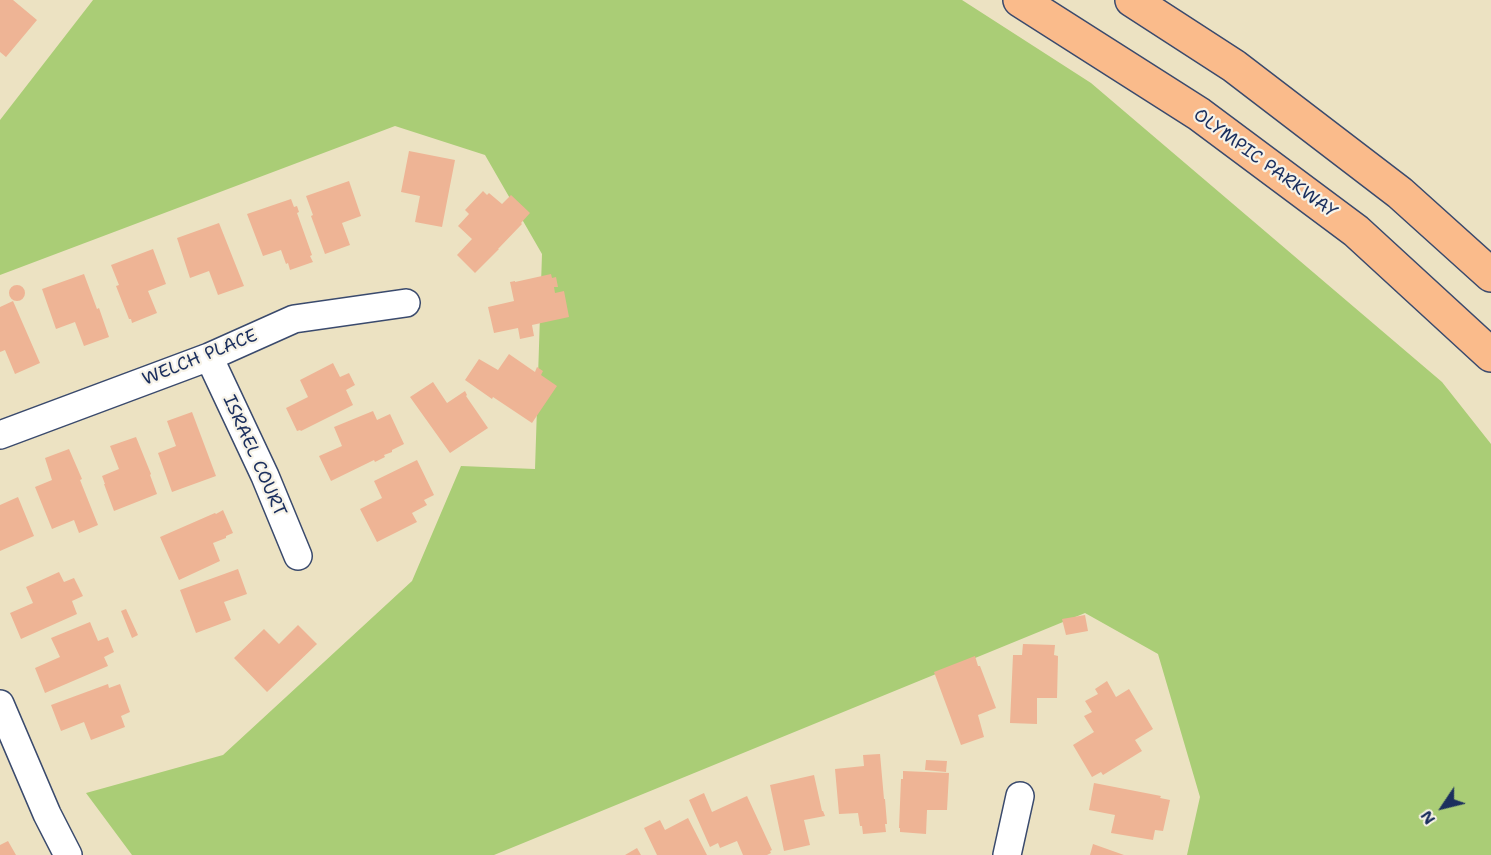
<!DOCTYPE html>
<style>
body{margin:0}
#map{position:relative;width:1491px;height:855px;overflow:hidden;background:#ece2c2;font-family:"Shantell Sans",sans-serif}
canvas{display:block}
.north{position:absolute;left:1413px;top:777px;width:60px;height:60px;-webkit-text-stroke:4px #f7f3e8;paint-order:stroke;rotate:235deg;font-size:16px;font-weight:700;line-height:24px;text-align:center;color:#1b2f5e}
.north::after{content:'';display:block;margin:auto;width:21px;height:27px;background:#1b2f5e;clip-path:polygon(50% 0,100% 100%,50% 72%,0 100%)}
</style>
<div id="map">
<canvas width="1491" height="855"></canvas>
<div class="north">N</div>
</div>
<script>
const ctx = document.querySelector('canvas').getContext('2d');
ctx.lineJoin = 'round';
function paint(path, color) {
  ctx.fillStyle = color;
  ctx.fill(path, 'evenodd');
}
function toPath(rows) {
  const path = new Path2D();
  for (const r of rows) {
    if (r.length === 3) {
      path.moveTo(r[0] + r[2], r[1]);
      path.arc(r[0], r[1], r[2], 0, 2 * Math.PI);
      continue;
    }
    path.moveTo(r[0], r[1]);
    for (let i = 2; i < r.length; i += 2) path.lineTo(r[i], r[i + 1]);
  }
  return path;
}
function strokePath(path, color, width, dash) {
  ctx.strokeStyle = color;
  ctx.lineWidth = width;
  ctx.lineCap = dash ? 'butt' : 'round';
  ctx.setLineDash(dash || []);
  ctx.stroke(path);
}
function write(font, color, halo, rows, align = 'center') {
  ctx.font = font + ' "Shantell Sans",sans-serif';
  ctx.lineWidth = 4.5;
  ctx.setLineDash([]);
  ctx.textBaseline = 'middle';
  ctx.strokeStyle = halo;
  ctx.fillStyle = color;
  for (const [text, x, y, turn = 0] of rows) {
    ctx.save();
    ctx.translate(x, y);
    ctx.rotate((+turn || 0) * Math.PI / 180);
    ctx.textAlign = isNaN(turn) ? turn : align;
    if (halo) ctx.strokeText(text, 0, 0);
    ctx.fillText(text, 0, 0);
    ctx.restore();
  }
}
const green = toPath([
 [93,0,962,0,1091,83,1442,382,1491,444,1491,855,1187,855,1200,797,1158,654,1085,613,494,855,132,855,86,793,223,755,412,581,461,466,535,469,542,254,485,155,395,126,0,275,0,120]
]);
const building = toPath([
 [0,0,13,0,37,20,6,57,0,52],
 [409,151,455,160,442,227,415,222,420,196,401,192],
 [349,181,361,216,342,223,350,245,325,254,311,216,313,215,306,196],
 [483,191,487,195,489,193,502,204,511,195,530,213,521,223,522,224,498,249,499,249,475,273,457,255,472,239,458,226,469,214,465,210],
 [291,199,294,207,297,206,299,212,297,213,312,255,310,256,313,262,290,270,288,263,286,264,281,250,263,256,247,214],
 [219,223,244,286,218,295,209,271,190,278,177,238],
 [153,249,166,284,148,291,157,313,132,323,131,319,129,319,116,286,119,285,111,265],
 [84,274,97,309,99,308,109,337,84,346,75,322,56,329,42,289],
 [551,274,552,278,556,277,558,287,554,287,555,293,564,291,569,317,532,325,534,336,520,339,518,328,494,333,488,307,514,301,510,282,515,281,515,282],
 [17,293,8],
 [13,301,40,363,15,374,5,350,0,352,0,307],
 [509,354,535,372,537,367,543,371,541,375,557,386,532,423,493,397,492,399,465,380,479,359,498,370],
 [333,363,340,377,349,373,355,385,346,390,353,405,301,431,300,430,297,431,286,408,308,397,300,380],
 [433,382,447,403,465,391,467,395,466,396,488,428,450,453,410,397],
 [373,411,377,420,390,414,404,444,392,450,392,452,384,455,385,457,375,462,374,460,331,481,319,456,342,446,334,427],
 [192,412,216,476,172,492,158,453,176,446,167,421],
 [136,437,151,474,150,475,157,494,114,511,104,484,105,484,102,476,119,469,110,446],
 [69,449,82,479,80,480,98,525,79,533,74,520,52,529,35,487,52,480,45,458],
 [417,460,434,495,424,500,427,505,412,513,417,522,377,542,360,509,382,498,374,481],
 [18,497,34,536,0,551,0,505],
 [223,510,233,533,226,536,226,538,213,543,220,561,179,580,160,537,215,513,216,514],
 [238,569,247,594,224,602,231,620,196,633,180,590],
 [59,572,64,582,74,578,83,596,72,601,77,614,21,639,10,613,33,603,26,587],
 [126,609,138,635,132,638,121,611],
 [1085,615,1088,631,1066,635,1062,619],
 [90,622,98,641,108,637,114,652,104,657,108,666,45,693,35,668,60,657,51,638],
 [298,625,317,644,267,692,234,658,264,629,279,644],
 [1023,644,1055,645,1054,655,1058,656,1057,698,1037,698,1037,724,1010,723,1013,655,1022,655],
 [975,656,978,666,980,666,996,708,978,715,984,737,961,745,934,672],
 [1107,681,1116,697,1129,689,1153,729,1135,740,1142,751,1103,775,1101,772,1092,777,1073,745,1094,732,1084,716,1092,712,1085,701,1098,694,1095,689],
 [108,684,109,688,120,684,130,712,121,716,125,727,91,740,84,722,61,731,51,705],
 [880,754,884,799,885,799,887,824,885,824,886,832,863,834,862,826,860,826,858,813,839,814,835,769,864,766,863,755],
 [926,760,947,761,946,772,925,770],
 [903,771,949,773,947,810,927,810,926,834,900,832,900,828,899,828,901,779,903,779],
 [814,775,822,811,823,811,825,816,804,820,810,845,784,851,770,785],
 [1094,783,1161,796,1160,798,1170,800,1163,831,1155,830,1153,840,1111,833,1115,815,1089,810],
 [704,793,712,812,747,796,772,850,770,851,771,853,767,855,743,855,737,841,720,848,718,843,710,847,689,800],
 [688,818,707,855,657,855,644,828,660,820,665,830],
 [8,841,16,855,0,855,0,845],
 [1093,844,1124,855,1090,855],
 [637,848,641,855,625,855]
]);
const minor = toPath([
 [209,357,265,476,298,556],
 [0,435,209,357,294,319,406,303],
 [0,704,47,814,68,855],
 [1007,855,1020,796]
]);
const major = toPath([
 [1020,0,1199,114,1356,231,1491,355],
 [1132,0,1234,66,1400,193,1491,275]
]);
const streetNames = [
 ["OLYMPIC PARKWAY",1265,164,36],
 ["WELCH PLACE",200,358,-22],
 ["ISRAEL COURT",254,456,66]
];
paint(green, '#aacd76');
paint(building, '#eeb495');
strokePath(minor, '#3a4a6d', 30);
strokePath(major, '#3a4a6d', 36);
strokePath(minor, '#fff', 27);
strokePath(major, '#fabb8b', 33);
write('18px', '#1b2f5e', '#f7f3e8', streetNames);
</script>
